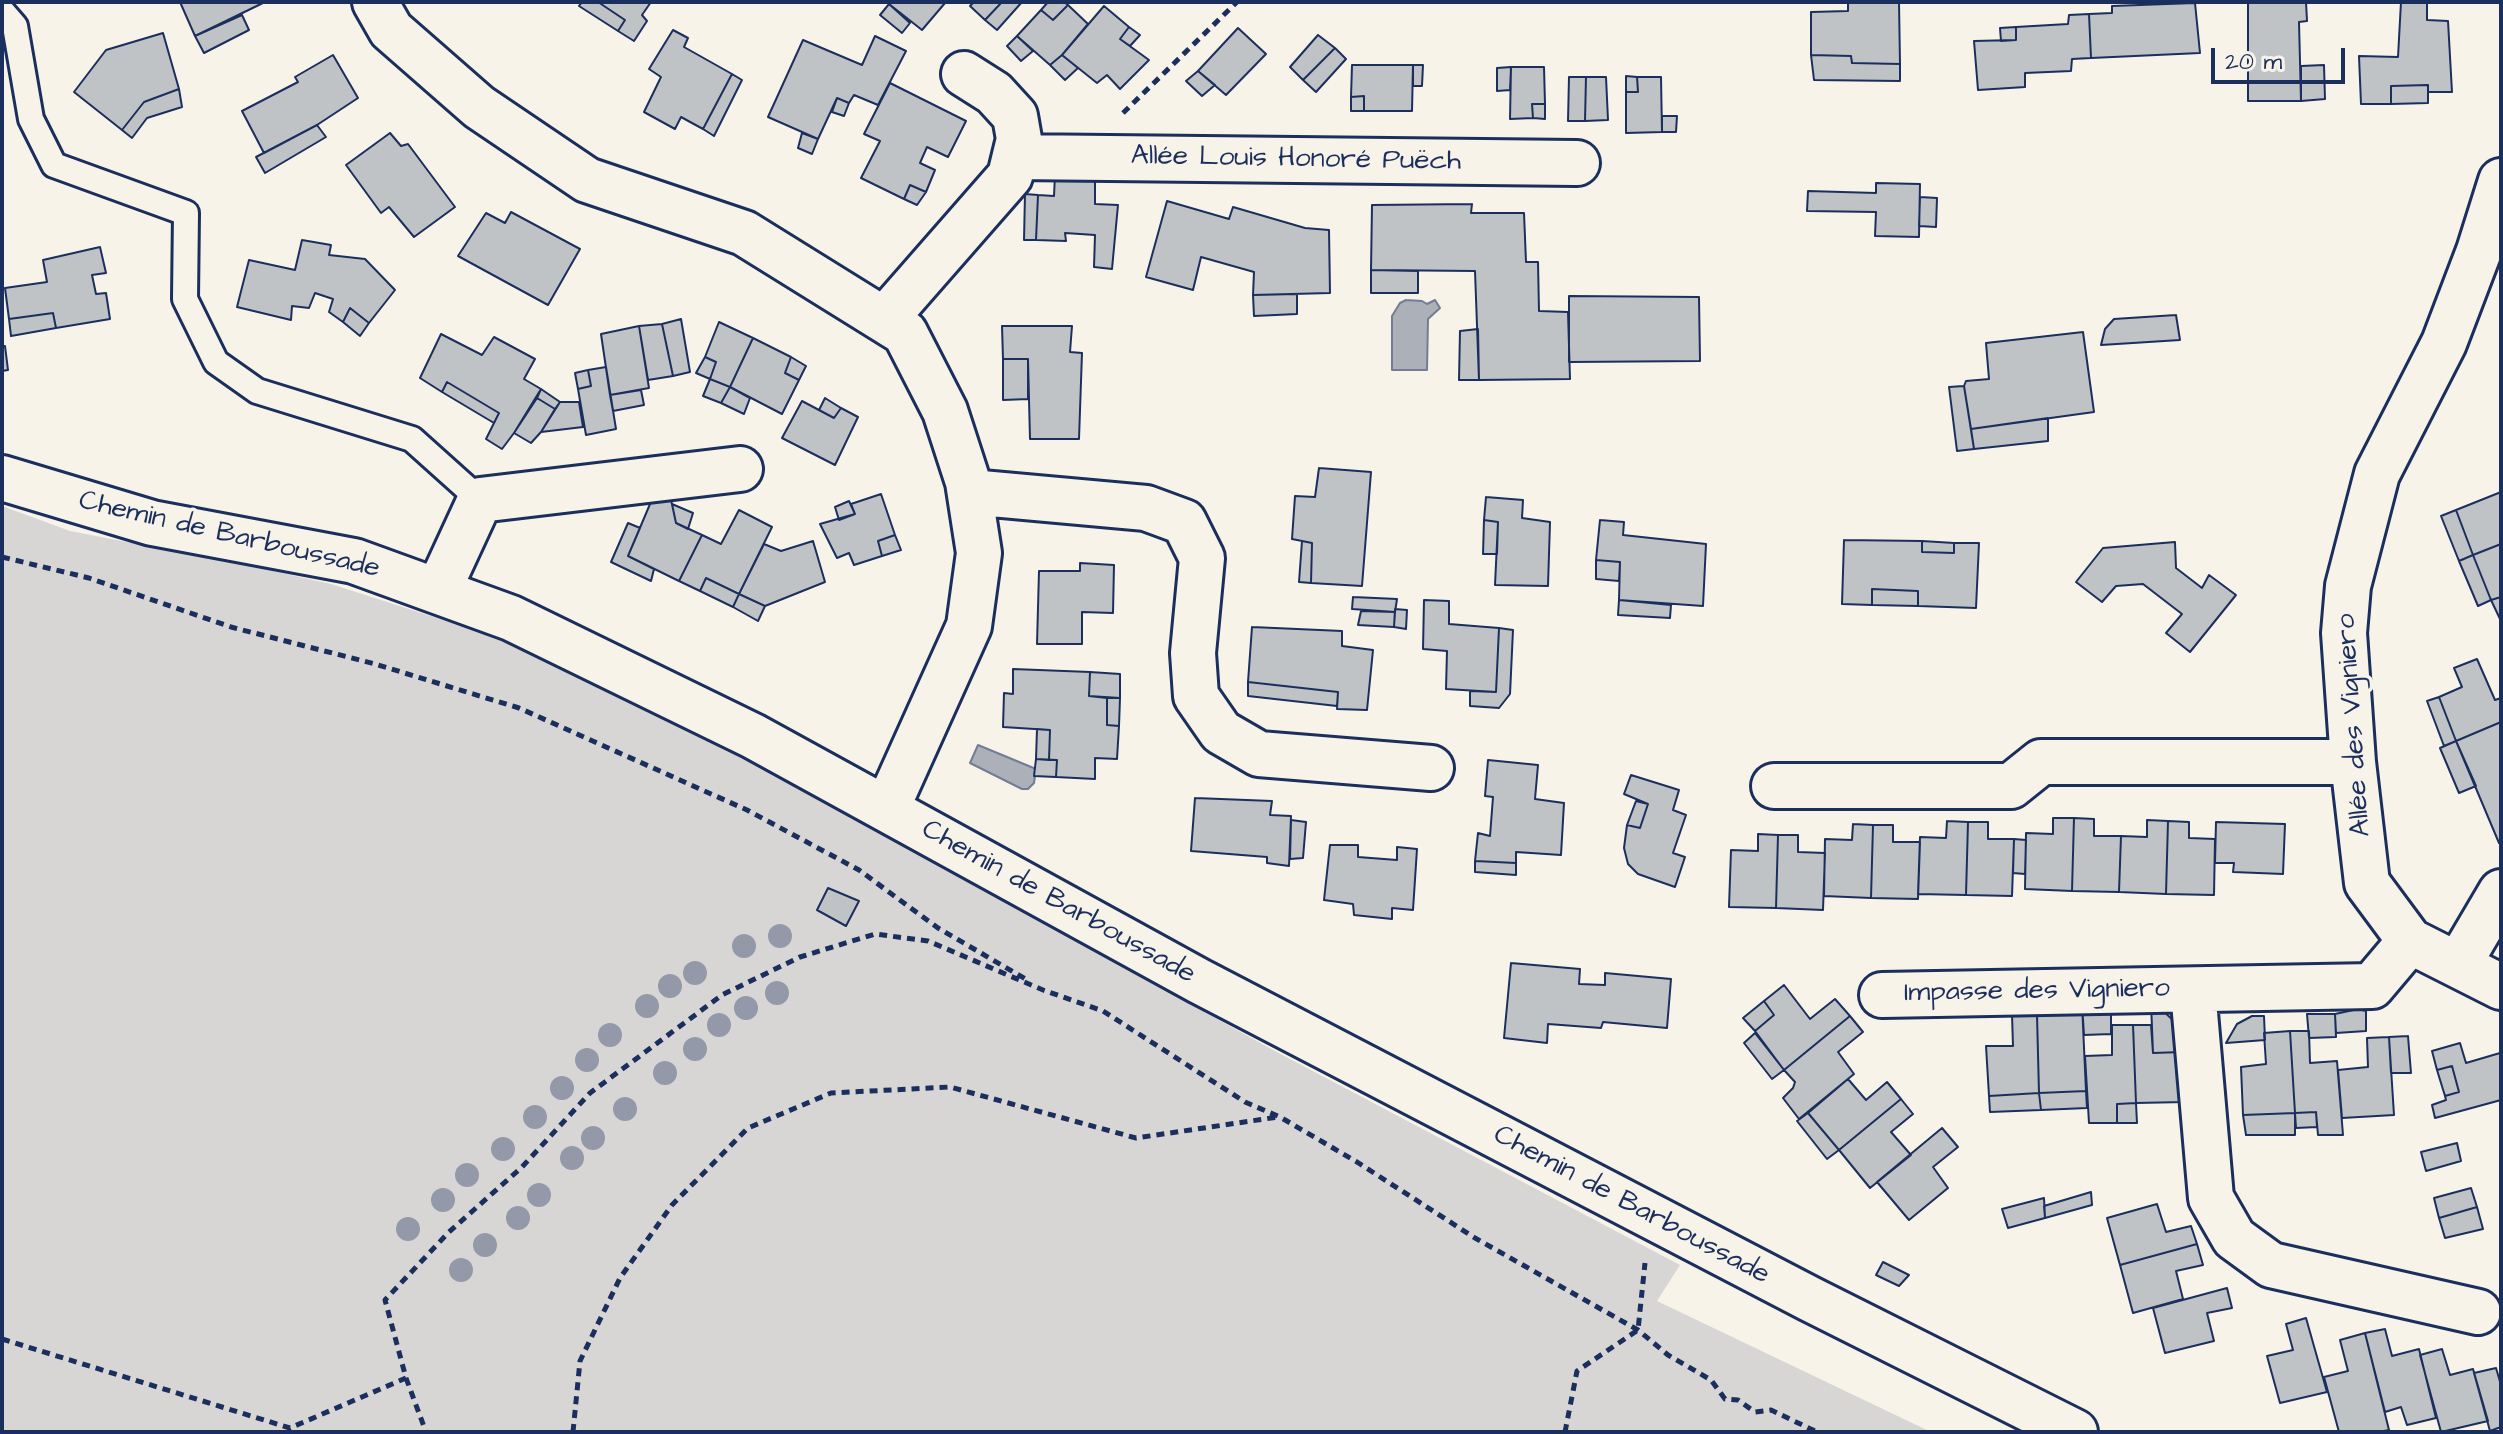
<!DOCTYPE html>
<meta charset="utf-8">
<style>
body{margin:0}
#map{position:relative;width:2503px;height:1434px;overflow:hidden;background:#f7f3e8;font-family:"Architects Daughter",sans-serif}
canvas{display:block}
.frame{position:absolute;inset:0;border:4px solid #1b2f5e;pointer-events:none}
.scale{position:absolute;left:2211px;top:48px;width:134px;height:36px;box-sizing:border-box;border:4px solid #1b2f5e;border-top:0;padding-left:10px;font-size:24px;line-height:28px;white-space:nowrap;color:#1b2f5e;-webkit-text-stroke:6px #f7f3e8;paint-order:stroke}
</style>
<div id="map">
<canvas width="2503" height="1434"></canvas>
<div class="frame"></div>
<div class="scale">20 m</div>
</div>
<script>
const ctx = document.querySelector('canvas').getContext('2d');
ctx.lineJoin = 'round';
function paint(path, color) {
  ctx.fillStyle = color;
  ctx.fill(path, 'evenodd');
}
function toPath(rows) {
  const path = new Path2D();
  for (const r of rows) {
    path.moveTo(r[0], r[1]);
    for (let i = 2; i < r.length; i += 2) path.lineTo(r[i], r[i + 1]);
  }
  return path;
}
function strokePath(path, color, width, dash) {
  ctx.strokeStyle = color;
  ctx.lineWidth = width;
  ctx.lineCap = dash ? 'butt' : 'round';
  ctx.setLineDash(dash || []);
  ctx.stroke(path);
}
function write(font, color, halo, rows, align = 'center') {
  ctx.font = font + ' "Architects Daughter",sans-serif';
  ctx.lineWidth = 7;
  ctx.setLineDash([]);
  ctx.textBaseline = 'middle';
  ctx.strokeStyle = halo;
  ctx.fillStyle = color;
  for (const [text, x, y, turn = 0] of rows) {
    ctx.save();
    ctx.translate(x, y);
    ctx.rotate((+turn || 0) * Math.PI / 180);
    ctx.textAlign = isNaN(turn) ? turn : align;
    if (halo) ctx.strokeText(text, 0, 0);
    ctx.fillText(text, 0, 0);
    ctx.restore();
  }
}
const green = toPath([
 [2,506,70,531,246,565,331,584,487,634,702,733,1273,1050,1680,1265,1657,1301,1931,1432,2,1432]
]);
const water = toPath([
 [1406,300,1422,301,1427,304,1435,300,1440,308,1428,319,1427,370,1392,370,1392,316,1400,303,1406,300],
 [978,745,1036,769,1034,783,1028,789,1022,789,970,763,978,745]
]);
const building = toPath([
 [180,2,265,2,195,36,180,2],
 [582,2,598,2,625,20,618,31,579,6,582,2],
 [598,2,651,2,642,15,647,21,634,41,618,31,625,20,598,2],
 [891,2,944,2,945,3,922,30,889,4,891,2],
 [974,2,1002,2,985,20,970,6,974,2],
 [1002,2,1022,2,997,30,985,20,1002,2],
 [1048,2,1064,2,1068,5,1053,20,1041,10,1048,2],
 [1848,2,1899,2,1900,64,1852,63,1851,56,1811,55,1811,12,1848,11,1848,2],
 [2248,2,2306,2,2307,21,2299,22,2301,101,2248,101,2248,2],
 [2401,2,2427,2,2427,20,2448,21,2452,92,2428,92,2428,85,2391,86,2391,104,2361,104,2359,56,2398,57,2401,2],
 [2195,3,2200,53,2091,58,2089,14,2112,13,2112,6,2195,3],
 [889,4,910,23,902,33,880,15,889,4],
 [1068,5,1088,24,1062,55,1050,65,1017,36,1041,10,1053,20,1068,5],
 [1104,6,1129,27,1120,39,1149,60,1120,89,1107,75,1097,83,1062,55,1104,6],
 [2089,14,2091,58,2072,59,2071,71,2025,73,2025,87,1978,90,1974,41,2016,40,2016,27,2068,24,2069,15,2089,14],
 [242,15,249,30,204,53,195,36,242,15],
 [1129,27,1140,35,1130,46,1120,39,1129,27],
 [2016,27,2016,40,2001,41,2000,28,2016,27],
 [1238,28,1266,54,1226,95,1198,71,1238,28],
 [673,30,688,38,684,47,732,74,703,129,681,117,675,129,644,112,661,77,649,69,673,30],
 [163,33,179,89,144,102,122,130,74,92,106,50,163,33],
 [1318,35,1335,48,1303,80,1290,67,1318,35],
 [875,36,906,51,878,105,854,95,849,103,837,98,818,139,768,117,803,40,862,65,875,36],
 [1017,36,1033,51,1021,61,1007,46,1017,36],
 [1335,48,1346,59,1316,92,1303,80,1335,48],
 [333,55,358,98,317,125,264,153,242,111,298,82,295,77,333,55],
 [1062,55,1078,68,1065,80,1050,65,1062,55],
 [1811,55,1851,56,1852,63,1900,64,1900,81,1814,80,1811,55],
 [1352,65,1413,65,1412,111,1364,111,1364,96,1351,97,1352,65],
 [1413,65,1423,65,1422,86,1413,86,1413,65],
 [2324,65,2325,99,2301,101,2301,66,2324,65],
 [1511,67,1510,90,1497,91,1497,68,1511,67],
 [1511,67,1544,67,1545,104,1532,104,1533,118,1510,119,1511,67],
 [1198,71,1215,85,1202,96,1186,81,1198,71],
 [732,74,742,80,714,136,703,129,732,74],
 [1626,76,1637,77,1638,92,1626,92,1626,76],
 [1569,77,1586,77,1585,121,1568,121,1569,77],
 [1586,77,1606,77,1608,120,1585,121,1586,77],
 [1637,77,1661,77,1662,132,1626,133,1626,92,1638,92,1637,77],
 [890,83,966,121,948,157,927,147,920,163,935,170,926,192,910,185,904,199,861,178,880,141,864,134,890,83],
 [2428,85,2428,103,2391,104,2391,86,2428,85],
 [179,89,182,107,147,118,132,138,122,130,144,102,179,89],
 [1364,96,1364,111,1351,111,1351,97,1364,96],
 [837,98,849,103,844,116,832,112,837,98],
 [1532,104,1545,104,1545,119,1533,118,1532,104],
 [1662,116,1677,116,1676,132,1662,132,1662,116],
 [317,125,326,137,265,173,256,157,317,125],
 [390,133,401,146,408,144,455,207,414,237,389,207,381,213,346,165,390,133],
 [802,133,818,139,812,154,798,148,802,133],
 [1055,174,1095,176,1095,204,1118,205,1112,269,1094,267,1095,235,1065,233,1066,241,1036,240,1038,195,1054,196,1055,174],
 [1876,183,1920,184,1919,237,1875,236,1876,212,1807,211,1808,191,1876,193,1876,183],
 [910,185,926,192,917,205,904,199,910,185],
 [1025,194,1038,195,1036,240,1024,240,1025,194],
 [1920,197,1937,198,1936,227,1919,226,1920,197],
 [1167,201,1229,219,1233,207,1305,228,1329,230,1330,293,1253,295,1254,272,1201,257,1193,290,1146,277,1167,201],
 [1472,204,1471,213,1524,213,1526,262,1538,262,1539,311,1568,312,1570,379,1479,380,1475,271,1371,270,1372,205,1472,204],
 [511,212,580,249,548,305,458,256,486,213,505,223,511,212],
 [302,240,331,245,329,255,365,259,395,290,369,323,350,308,343,322,329,312,333,299,315,293,309,308,292,306,291,320,237,307,249,260,295,270,302,240],
 [100,247,106,273,92,275,96,294,106,293,110,319,56,328,53,313,9,319,5,288,47,282,43,260,100,247],
 [1371,270,1418,271,1418,293,1371,293,1371,270],
 [1297,294,1297,314,1254,316,1253,295,1297,294],
 [1569,296,1699,297,1700,361,1569,362,1569,296],
 [350,308,369,323,360,336,343,322,350,308],
 [53,313,56,328,11,336,9,319,53,313],
 [2176,315,2180,340,2101,345,2105,329,2114,319,2176,315],
 [681,319,690,372,673,376,662,324,681,319],
 [719,322,753,338,730,387,710,379,716,362,705,357,719,322],
 [662,324,673,376,648,380,639,326,662,324],
 [639,326,649,388,610,395,601,334,639,326],
 [1002,326,1072,326,1070,352,1082,353,1079,439,1030,439,1028,359,1003,359,1002,326],
 [1478,329,1479,380,1459,380,1460,331,1478,329],
 [2083,332,2094,412,1971,429,1964,386,1966,381,1989,379,1986,343,2083,332],
 [441,334,482,355,494,337,535,359,524,379,541,389,514,433,502,449,486,439,499,413,447,382,442,392,420,378,441,334],
 [753,338,791,357,785,373,799,380,782,414,730,387,753,338],
 [2,346,5,346,8,370,2,371,2,346],
 [705,357,716,362,710,379,696,373,705,357],
 [791,357,806,366,799,380,785,373,791,357],
 [1003,359,1028,359,1028,399,1003,400,1003,359],
 [606,367,616,429,586,435,578,389,591,386,588,370,606,367],
 [588,370,591,386,578,389,575,373,588,370],
 [710,379,730,387,721,403,703,396,710,379],
 [447,382,499,413,494,423,442,392,447,382],
 [1964,386,1974,449,1957,451,1949,387,1964,386],
 [730,387,750,398,744,414,721,403,730,387],
 [541,389,560,402,555,409,537,398,541,389],
 [641,390,644,405,613,411,610,395,641,390],
 [537,398,555,409,541,432,531,443,514,433,537,398],
 [825,398,841,408,834,418,819,410,825,398],
 [802,401,834,418,841,408,858,417,835,465,782,438,802,401],
 [560,402,579,402,583,427,541,432,560,402],
 [2048,418,2048,441,1974,449,1971,429,2048,418],
 [1319,468,1371,472,1362,586,1311,583,1312,543,1292,539,1295,496,1315,497,1319,468],
 [2501,492,2501,544,2473,555,2456,510,2501,492],
 [881,494,895,535,878,541,882,556,854,565,849,553,837,558,820,524,855,514,851,504,881,494],
 [670,495,676,523,702,535,679,581,628,556,653,497,670,495],
 [1486,497,1523,500,1522,518,1550,522,1548,586,1495,585,1498,522,1484,520,1486,497],
 [849,501,855,514,839,520,835,507,849,501],
 [672,504,693,513,688,529,676,523,672,504],
 [739,510,772,527,739,594,706,578,700,591,679,581,702,535,721,544,739,510],
 [2456,510,2473,555,2459,561,2441,516,2456,510],
 [1484,520,1498,522,1497,554,1483,554,1484,520],
 [1600,520,1624,522,1623,535,1706,544,1703,606,1619,600,1620,562,1596,560,1600,520],
 [628,523,640,528,628,556,654,569,651,581,611,562,628,523],
 [895,535,901,550,882,556,878,541,895,535],
 [1844,540,1922,541,1922,552,1954,553,1954,543,1979,543,1976,608,1918,606,1918,591,1872,589,1872,605,1842,604,1844,540],
 [813,541,825,582,765,606,739,594,764,544,781,551,813,541],
 [1302,541,1312,543,1311,583,1299,582,1302,541],
 [1922,541,1954,543,1954,553,1922,552,1922,541],
 [2175,542,2176,568,2202,588,2209,575,2236,595,2190,652,2166,633,2182,614,2143,584,2116,586,2102,602,2076,582,2103,548,2175,542],
 [2501,544,2501,597,2491,600,2473,555,2501,544],
 [2473,555,2491,600,2478,606,2459,561,2473,555],
 [1596,560,1620,562,1619,581,1596,579,1596,560],
 [1080,563,1114,565,1113,613,1082,612,1082,644,1037,644,1039,571,1080,571,1080,563],
 [706,578,739,594,733,607,700,591,706,578],
 [1872,589,1918,591,1918,606,1872,605,1872,589],
 [739,594,765,606,758,621,733,607,739,594],
 [1353,597,1397,599,1395,612,1352,609,1353,597],
 [2501,597,2501,619,2500,619,2491,600,2501,597],
 [1424,600,1449,601,1449,624,1499,628,1496,692,1446,689,1447,651,1423,649,1424,600],
 [1619,600,1671,605,1670,618,1618,615,1619,600],
 [1395,609,1407,610,1406,629,1394,627,1395,609],
 [1361,611,1395,612,1394,627,1358,625,1361,611],
 [1252,627,1342,631,1342,646,1373,650,1367,710,1337,709,1338,692,1248,682,1252,627],
 [1499,628,1513,630,1510,694,1499,708,1470,706,1470,691,1496,692,1499,628],
 [2477,659,2495,700,2501,698,2501,722,2456,741,2439,697,2462,687,2454,668,2477,659],
 [1013,669,1090,672,1089,696,1107,698,1107,725,1119,726,1117,759,1095,758,1095,779,1056,777,1057,760,1049,760,1050,730,1003,727,1004,693,1013,694,1013,669],
 [1090,672,1120,674,1120,698,1089,696,1090,672],
 [1248,682,1338,692,1337,706,1248,696,1248,682],
 [2439,697,2456,741,2444,746,2427,701,2439,697],
 [1107,698,1120,698,1119,726,1107,725,1107,698],
 [2501,722,2501,841,2499,843,2456,741,2501,722],
 [1037,729,1050,730,1049,760,1036,759,1037,729],
 [2456,741,2476,786,2459,793,2440,748,2456,741],
 [1036,759,1057,760,1056,777,1034,776,1036,759],
 [1488,760,1538,765,1535,799,1564,803,1561,855,1516,852,1516,863,1475,861,1478,833,1490,836,1493,797,1485,796,1488,760],
 [1631,775,1679,790,1673,810,1686,815,1673,853,1685,857,1675,887,1638,874,1628,864,1624,848,1627,825,1640,828,1648,804,1624,794,1631,775],
 [1195,798,1272,801,1270,815,1291,816,1289,866,1267,863,1267,857,1191,851,1195,798],
 [1636,801,1648,804,1640,828,1627,825,1636,801],
 [2053,818,2074,818,2072,891,2025,889,2026,833,2053,834,2053,818],
 [2074,818,2094,819,2094,836,2121,836,2119,892,2072,891,2074,818],
 [1291,820,1306,822,1303,858,1290,859,1291,820],
 [2147,820,2168,821,2166,894,2119,892,2121,836,2147,837,2147,820],
 [1947,821,1968,822,1966,895,1918,894,1920,837,1946,838,1947,821],
 [2168,821,2189,822,2189,838,2215,839,2214,895,2166,894,2168,821],
 [1968,822,1988,822,1988,839,2014,839,2012,896,1966,895,1968,822],
 [2216,822,2285,824,2283,874,2233,872,2234,863,2215,863,2216,822],
 [1853,824,1873,825,1871,898,1824,896,1825,839,1852,840,1853,824],
 [1873,825,1893,825,1893,842,1920,842,1918,899,1871,898,1873,825],
 [1758,834,1778,835,1776,908,1729,907,1731,850,1758,851,1758,834],
 [1778,835,1798,835,1798,852,1825,853,1823,910,1776,908,1778,835],
 [2014,839,2026,840,2025,874,2013,873,2014,839],
 [1330,845,1358,845,1358,857,1397,860,1397,847,1417,849,1413,910,1392,908,1392,919,1354,915,1353,904,1324,900,1330,845],
 [1475,861,1516,863,1516,875,1475,872,1475,861],
 [828,888,859,901,846,926,817,910,828,888],
 [1511,963,1580,969,1579,984,1605,985,1605,973,1671,979,1667,1028,1603,1022,1601,1028,1548,1024,1547,1043,1504,1038,1511,963],
 [1784,985,1810,1019,1835,999,1850,1016,1784,1070,1755,1031,1774,1015,1764,1001,1784,985],
 [1764,1001,1774,1015,1755,1031,1743,1018,1764,1001],
 [2111,1003,2111,1034,2084,1035,2082,1004,2111,1003],
 [2151,1003,2160,1008,2176,1023,2182,1052,2153,1053,2151,1003],
 [2056,1004,2082,1004,2086,1091,2039,1093,2037,1015,2056,1014,2056,1004],
 [2358,1009,2366,1011,2366,1031,2336,1033,2335,1014,2358,1009],
 [2307,1014,2335,1014,2336,1037,2309,1038,2307,1014],
 [2012,1015,2037,1015,2039,1093,1989,1096,1986,1046,2013,1046,2012,1015],
 [1850,1016,1863,1032,1838,1052,1854,1074,1799,1119,1783,1098,1793,1088,1795,1082,1784,1070,1850,1016],
 [2252,1016,2264,1016,2265,1040,2226,1043,2237,1024,2252,1016],
 [2112,1025,2133,1025,2136,1103,2117,1104,2117,1123,2089,1123,2085,1056,2112,1055,2112,1025],
 [2133,1025,2151,1025,2153,1053,2182,1052,2185,1102,2136,1103,2133,1025],
 [2290,1031,2295,1113,2243,1115,2241,1067,2266,1064,2264,1033,2290,1031],
 [2290,1031,2309,1031,2310,1063,2337,1061,2343,1135,2318,1135,2316,1112,2295,1113,2290,1031],
 [1755,1033,1784,1070,1772,1079,1744,1043,1755,1033],
 [2408,1036,2411,1073,2391,1073,2389,1037,2408,1036],
 [2389,1037,2394,1115,2342,1118,2338,1070,2368,1067,2367,1038,2389,1037],
 [2460,1043,2466,1063,2500,1053,2501,1100,2435,1118,2432,1105,2446,1100,2445,1096,2459,1092,2452,1066,2437,1070,2432,1051,2460,1043],
 [2452,1066,2459,1092,2445,1096,2437,1070,2452,1066],
 [1848,1079,1866,1100,1887,1082,1901,1099,1839,1150,1808,1113,1848,1079],
 [2086,1091,2087,1108,2041,1110,2039,1093,2086,1091],
 [2039,1093,2041,1110,1990,1112,1989,1096,2039,1093],
 [1901,1099,1913,1114,1891,1132,1911,1155,1870,1188,1839,1150,1901,1099],
 [2136,1103,2137,1123,2117,1123,2117,1104,2136,1103],
 [2316,1112,2317,1127,2296,1128,2295,1113,2316,1112],
 [1808,1113,1839,1150,1827,1159,1797,1121,1808,1113],
 [2295,1113,2295,1135,2246,1135,2243,1115,2295,1113],
 [1942,1128,1958,1147,1933,1167,1948,1188,1909,1220,1877,1182,1942,1128],
 [2457,1143,2461,1161,2426,1171,2421,1152,2457,1143],
 [2471,1188,2477,1207,2439,1218,2434,1198,2471,1188],
 [2091,1192,2092,1205,2045,1218,2044,1206,2091,1192],
 [2044,1198,2045,1218,2008,1228,2002,1209,2044,1198],
 [2157,1204,2166,1232,2191,1226,2197,1244,2120,1265,2107,1218,2157,1204],
 [2477,1207,2483,1229,2445,1238,2439,1218,2477,1207],
 [2197,1244,2203,1265,2176,1271,2183,1299,2133,1313,2120,1265,2197,1244],
 [1883,1262,1909,1275,1899,1286,1876,1275,1883,1262],
 [2227,1288,2232,1308,2207,1313,2214,1341,2165,1353,2153,1308,2227,1288],
 [2306,1318,2327,1392,2280,1403,2267,1356,2293,1350,2286,1324,2306,1318],
 [2385,1329,2392,1356,2419,1349,2436,1418,2407,1425,2401,1407,2385,1412,2365,1333,2385,1329],
 [2365,1333,2389,1430,2379,1432,2339,1432,2324,1377,2348,1371,2340,1340,2365,1333],
 [2442,1349,2450,1375,2473,1369,2488,1421,2441,1432,2420,1355,2442,1349],
 [2496,1368,2501,1385,2501,1427,2490,1431,2474,1373,2496,1368]
]);
const path = toPath([
 [1123,113,1237,2],
 [2,557,89,578,231,627,375,664,519,708,747,810,859,870,938,928,1029,981],
 [2,1339,290,1428,406,1378,385,1300,449,1232,522,1167,590,1093,722,995,800,957,875,934,928,941,1043,990,1103,1011,1245,1102,1280,1117,1357,1162,1475,1238,1638,1330,1668,1355,1711,1380,1725,1399,1738,1400,1755,1412,1771,1410,1817,1432],
 [406,1378,426,1432],
 [573,1432,580,1361,620,1278,672,1205,748,1128,831,1093,950,1087,1136,1138,1278,1117],
 [1565,1432,1577,1371,1638,1330,1645,1263]
]);
const service = toPath([
 [2,11,15,26,31,119,54,165,186,213,185,299,216,362,257,391,412,439,480,500]
]);
const minor = toPath([
 [375,2,391,30,479,107,587,180,744,233,905,333,945,411,968,482,979,553,969,626,887,808],
 [1015,157,1577,163],
 [2501,181,2479,251,2444,343,2377,474,2348,586,2344,633,2353,762,2367,883,2410,941,2501,987],
 [884,320,1010,176,1019,139,1015,116,994,93,964,74],
 [2,478,152,523,354,561,511,618,753,736,1199,981,1810,1299,2075,1432],
 [970,492,1146,508,1184,522,1202,558,1193,653,1196,696,1221,732,1259,754,1431,768],
 [438,591,480,500,740,469],
 [1774,786,2011,786,2041,762,2353,762],
 [2458,965,2501,892],
 [2193,990,2211,1198,2234,1238,2271,1265,2478,1312],
 [1882,995,2372,986,2410,941]
]);
const trees = [
 [780,936],
 [744,946],
 [695,973],
 [670,986],
 [777,993],
 [647,1006],
 [746,1008],
 [719,1025],
 [610,1035],
 [695,1049],
 [587,1060],
 [665,1073],
 [562,1088],
 [625,1109],
 [535,1117],
 [593,1138],
 [503,1149],
 [572,1158],
 [467,1175],
 [539,1195],
 [443,1200],
 [518,1218],
 [408,1229],
 [485,1245],
 [461,1270]
];
const streetNames = [
 ["Allée Louis Honoré Puëch",1296,160,1],
 ["Chemin de Barboussade",229,536,13],
 ["Allée des Vigniero",2355,725,-94],
 ["Chemin de Barboussade",1058,903,29],
 ["Impasse des Vigniero",2037,992,-1],
 ["Chemin de Barboussade",1631,1206,28]
];
paint(green, '#d7d6d4');
paint(water, '#acb0b9');
strokePath(water, '#727c95', 2);
paint(building, '#c0c3c5');
strokePath(building, '#1b2f5e', 2);
strokePath(service, '#1b2f5e', 30);
strokePath(minor, '#1b2f5e', 50);
strokePath(path, '#1b2f5e', 5, [8, 6]);
strokePath(service, '#f7f3e8', 24);
strokePath(minor, '#f7f3e8', 44);
ctx.fillStyle = '#9399a9';
for (const [x, y] of trees) {
  ctx.beginPath();
  ctx.arc(x, y, 12, 0, 2 * Math.PI);
  ctx.fill();
}
write('28px', '#1b2f5e', '#f7f3e8', streetNames);
</script>
